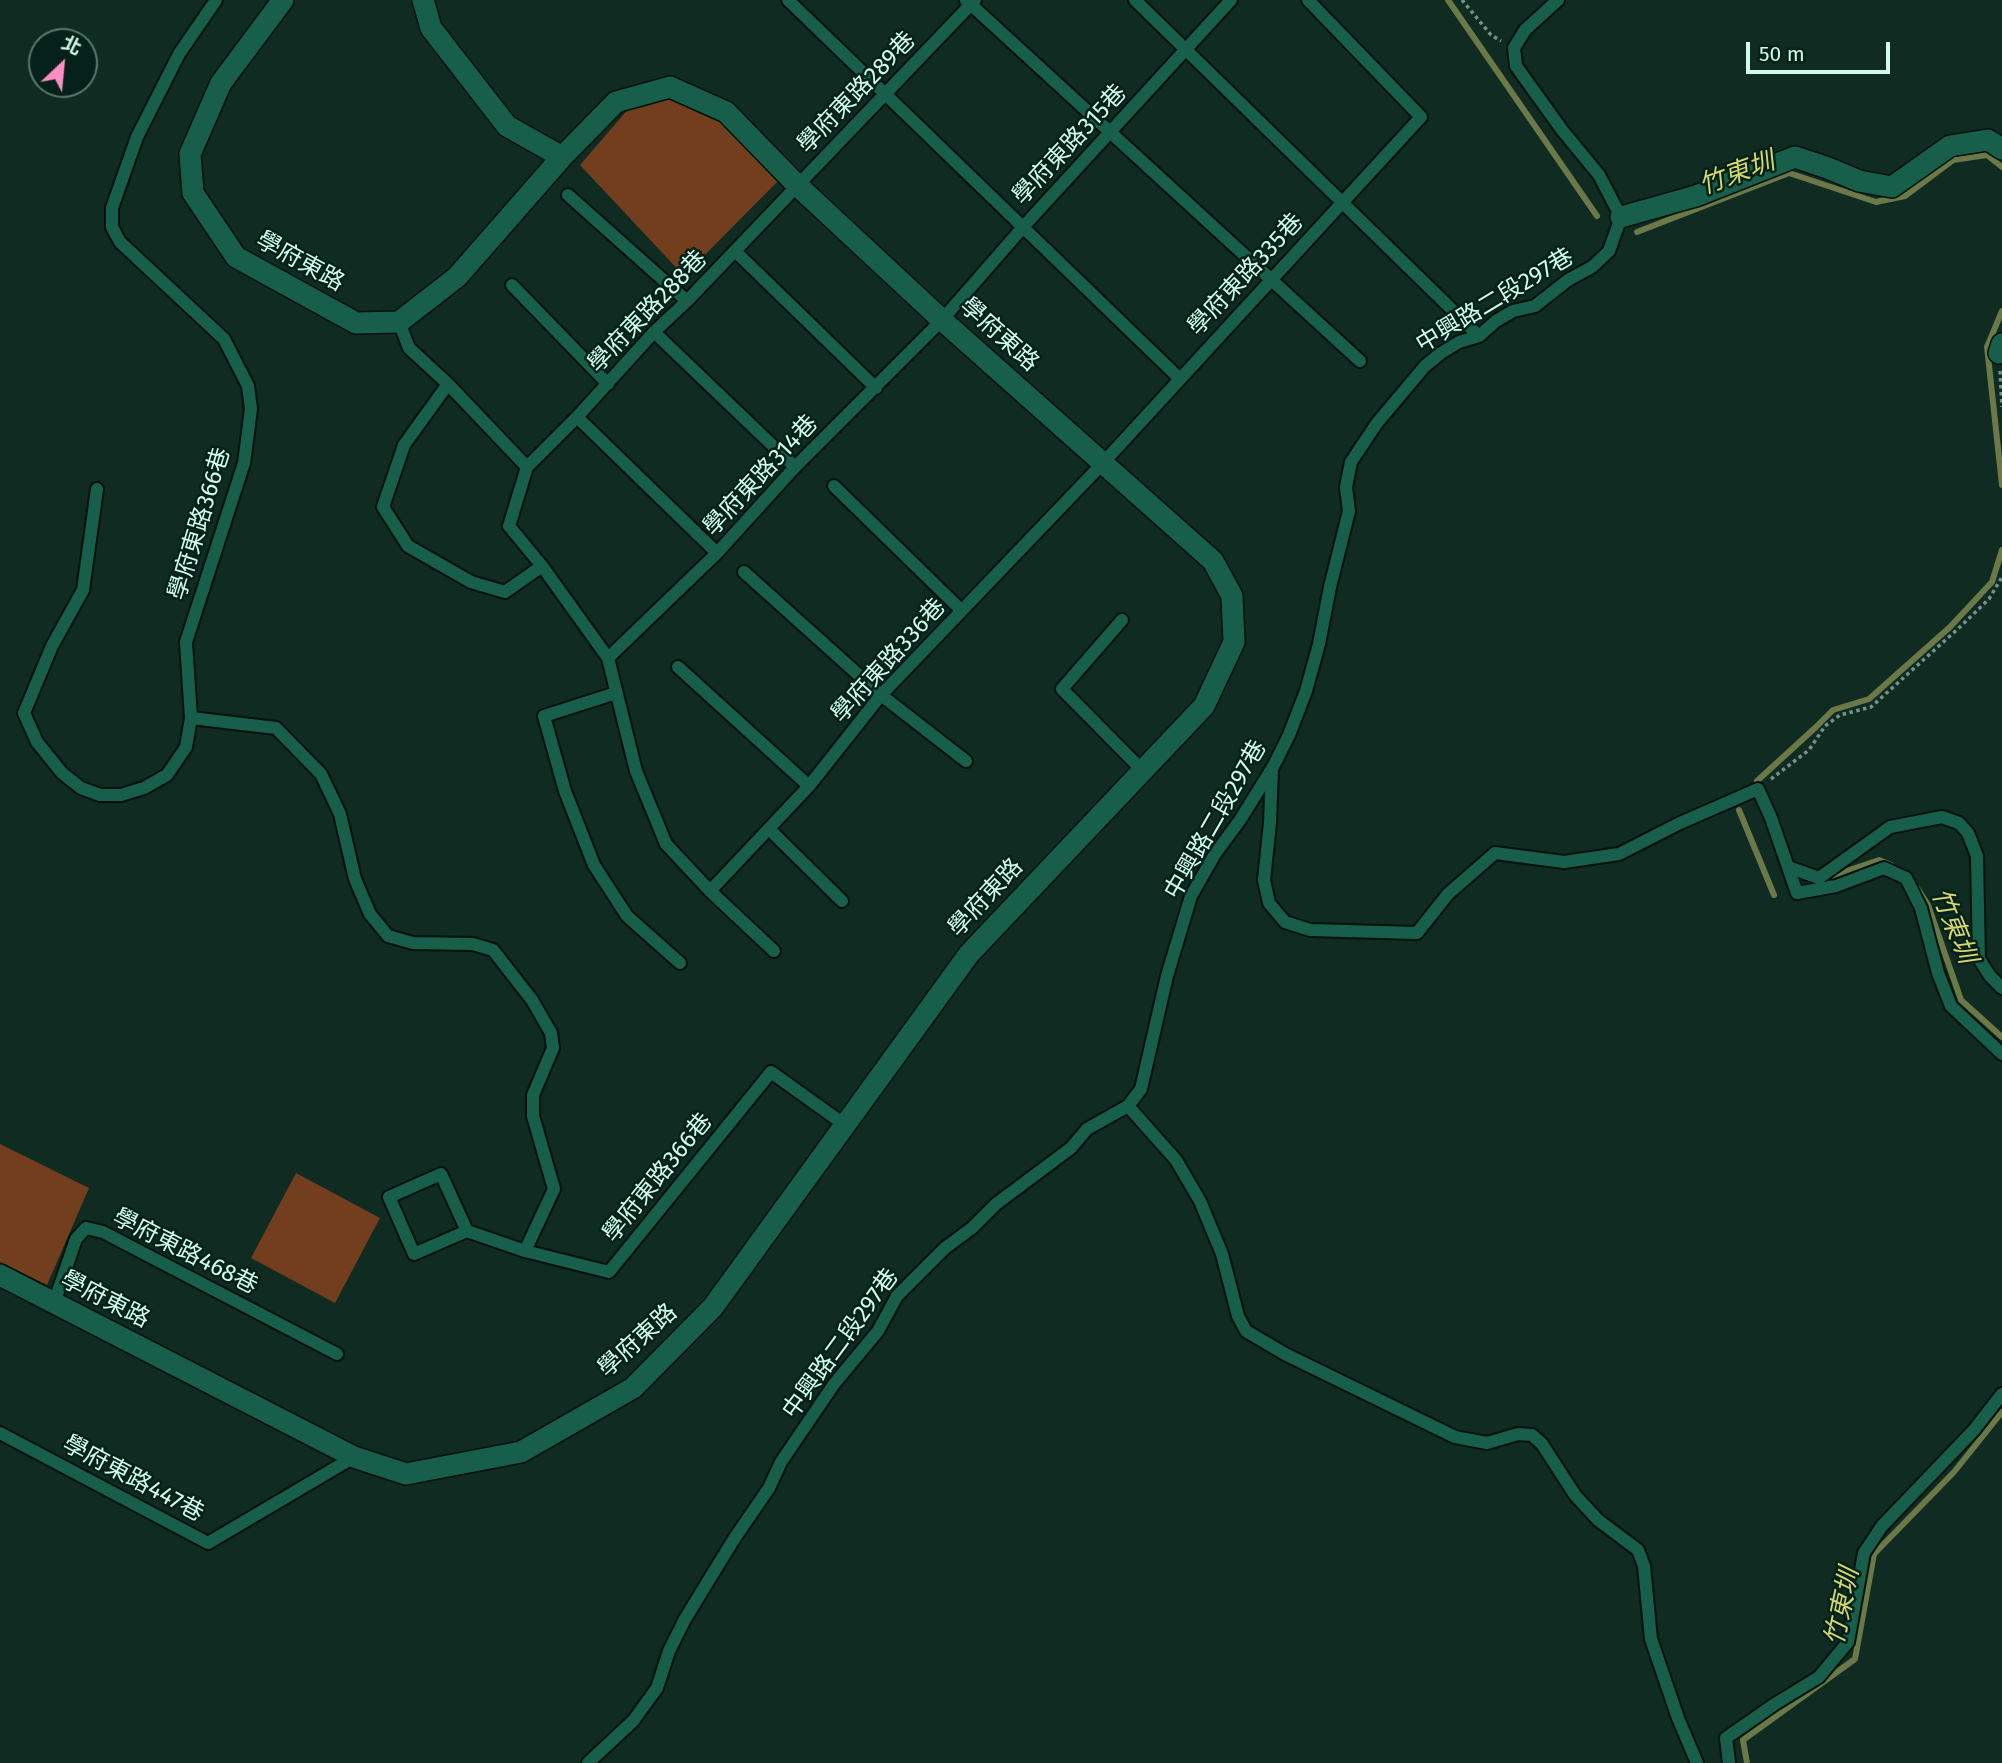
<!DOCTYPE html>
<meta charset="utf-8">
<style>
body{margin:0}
#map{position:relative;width:2002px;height:1763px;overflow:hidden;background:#0f2b22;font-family:"Fira Sans","Noto Sans TC",sans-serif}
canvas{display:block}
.north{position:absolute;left:28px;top:28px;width:70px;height:70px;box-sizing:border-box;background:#052119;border:2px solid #56786d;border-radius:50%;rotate:26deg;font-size:19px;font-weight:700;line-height:28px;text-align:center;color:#d0faea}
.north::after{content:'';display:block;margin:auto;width:24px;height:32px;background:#fb8fc4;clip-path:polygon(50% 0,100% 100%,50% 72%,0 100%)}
.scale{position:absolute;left:1746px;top:42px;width:144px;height:32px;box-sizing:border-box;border:4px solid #d0faea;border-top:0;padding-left:9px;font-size:21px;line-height:24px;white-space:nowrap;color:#d0faea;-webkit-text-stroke:5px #052119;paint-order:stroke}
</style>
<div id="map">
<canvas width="2002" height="1763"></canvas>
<div class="north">北</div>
<div class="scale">50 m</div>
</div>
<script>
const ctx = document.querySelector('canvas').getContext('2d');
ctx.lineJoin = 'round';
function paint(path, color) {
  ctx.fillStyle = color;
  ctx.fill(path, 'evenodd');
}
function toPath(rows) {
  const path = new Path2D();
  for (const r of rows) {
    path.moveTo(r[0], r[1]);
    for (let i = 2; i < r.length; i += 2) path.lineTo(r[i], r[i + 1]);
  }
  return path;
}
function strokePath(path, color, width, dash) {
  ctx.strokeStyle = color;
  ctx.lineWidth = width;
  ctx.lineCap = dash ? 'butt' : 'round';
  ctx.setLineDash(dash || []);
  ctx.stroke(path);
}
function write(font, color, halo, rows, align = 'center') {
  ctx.font = font + ' "Fira Sans","Noto Sans TC",sans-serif';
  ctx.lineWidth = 5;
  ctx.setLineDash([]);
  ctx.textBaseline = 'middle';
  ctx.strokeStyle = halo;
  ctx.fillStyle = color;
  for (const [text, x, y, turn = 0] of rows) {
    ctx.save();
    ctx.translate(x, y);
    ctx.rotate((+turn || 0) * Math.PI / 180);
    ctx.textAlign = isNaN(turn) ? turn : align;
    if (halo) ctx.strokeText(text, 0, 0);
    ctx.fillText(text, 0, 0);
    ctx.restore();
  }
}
const green = toPath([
 [642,93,709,96,787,172,684,276,580,165],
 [0,1144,89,1188,47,1285,0,1262],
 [296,1173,380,1218,335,1303,251,1258]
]);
const stream = toPath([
 [1448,0,1597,216],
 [1637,232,1789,173,1876,202,1905,196,1953,160,1987,155,2002,167],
 [2002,311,1987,347,2002,485],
 [1757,781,1816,727,1833,710,1869,699,1950,627,1992,582,2002,550],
 [1739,810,1774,895],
 [1811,883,1879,860,1891,865],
 [1917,888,1928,905,1961,1000,2002,1037],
 [1747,1763,1743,1740,1855,1659,1874,1554,1954,1472,2002,1412]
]);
const path = toPath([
 [1462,0,1491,35,1501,41],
 [2000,371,2002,407],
 [1771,779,1809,750,1825,726,1840,715,1871,707,1960,627,1989,599,2002,577]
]);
const service = toPath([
 [788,0,1179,378],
 [966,0,1360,361],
 [1135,0,1479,336],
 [568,195,687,301],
 [735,251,876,388],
 [512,285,608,384],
 [399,322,409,348,448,384,527,467],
 [654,332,795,467],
 [448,384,404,445,383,507,408,546,471,582,505,592,542,566],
 [577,417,717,553],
 [834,486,961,610],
 [97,489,83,590,52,646,24,713,37,742,62,773,81,788,100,795,121,795,144,788,167,775,186,747,191,718,186,642,244,463,251,409,248,386,224,339,120,242,112,227,112,208,137,137,179,54,216,0],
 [744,572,881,695,966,761],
 [1122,620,1062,689,1142,770],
 [608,658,717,553,795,467,942,320,1024,226,1231,0],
 [678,667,809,786],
 [616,693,544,716,565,791,594,865,627,916,680,963],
 [191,718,276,728,321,774,340,814,355,879,370,914,388,936,413,943,473,944,493,950,532,1000,551,1033,553,1048,533,1095,533,1116,554,1189,525,1251,609,1272,771,1072,845,1125],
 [1272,768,1270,823,1264,880,1269,903,1285,922,1310,930,1417,933,1448,894,1495,853,1564,862,1619,854,1680,823,1758,789,1771,818,1797,893,1836,886,1884,868,1906,878,1921,908,1938,973,1951,1006,2002,1054],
 [769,829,842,901],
 [1788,867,1819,878,1890,827,1942,817,1959,823,1968,833,1977,856,1979,959,1990,976,2002,988],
 [710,891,809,786,881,695,1103,463,1421,117,1308,0],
 [774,951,710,891,666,844,636,771,608,658,542,566,509,526,527,467,577,417,654,332,687,301,975,0],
 [1128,1106,1176,1160,1200,1201,1222,1254,1238,1316,1246,1331,1285,1354,1455,1437,1487,1443,1518,1434,1532,1435,1542,1444,1575,1495,1598,1520,1638,1550,1644,1566,1651,1639,1678,1718,1697,1763],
 [467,1231,414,1254,389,1197,441,1174,467,1231,525,1251],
 [54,1303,76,1239,86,1228,103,1232,337,1354],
 [0,1433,208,1543,354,1457],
 [588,1763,633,1721,657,1688,669,1651,685,1619,734,1539,769,1488,781,1462,834,1384,878,1331,897,1296,945,1248,972,1228,996,1204,1071,1148,1087,1129,1128,1106,1141,1089,1167,976,1191,896,1215,854,1240,820,1273,767,1289,735,1306,691,1319,644,1330,587,1349,511,1346,487,1351,462,1377,423,1425,366,1441,353,1459,342,1479,336,1496,321,1513,311,1535,306,1568,280,1592,267,1609,251,1621,217,1599,175,1562,130,1516,66,1514,48,1525,30,1558,0],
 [1729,1763,1726,1738,1775,1704,1819,1677,1848,1642,1864,1553,1882,1526,1974,1430,2002,1394]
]);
const minor = toPath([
 [283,0,221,83,190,154,193,193,236,257,356,323,399,322,457,277,562,157,507,126,431,28,423,0],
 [1621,217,1696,196,1795,157,1828,168,1859,181,1892,187,1950,146,1988,140,2002,149],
 [1999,353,2002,344],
 [0,1275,354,1457,406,1474,521,1452,633,1388,713,1307,969,954,1204,706,1234,642,1232,596,1213,561,942,320,797,185,726,112,670,87,616,102,562,157]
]);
const streetNames = [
 ["學府東路289巷",857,93,-46],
 ["學府東路315巷",1070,145,-47],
 ["學府東路",300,262,29],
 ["學府東路335巷",1246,275,-47],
 ["中興路二段297巷",1495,301,-31],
 ["學府東路288巷",648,312,-46],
 ["學府東路",999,335,42],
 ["學府東路314巷",761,476,-47],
 ["學府東路366巷",200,524,-73],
 ["學府東路336巷",889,661,-48],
 ["中興路二段297巷",1216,820,-60],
 ["學府東路",986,898,-47],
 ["學府東路366巷",658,1178,-51],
 ["學府東路468巷",185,1252,27],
 ["學府東路",105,1300,27],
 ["學府東路",638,1341,-42],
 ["中興路二段297巷",841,1344,-54],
 ["學府東路447巷",133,1479,28]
];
const waterNames = [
 ["竹東圳",1737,174,-20],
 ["竹東圳",1953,926,68],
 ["竹東圳",1843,1607,-78]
];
paint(green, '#723e1e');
strokePath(stream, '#6b7847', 6);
strokePath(service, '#00130b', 16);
strokePath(minor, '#00130b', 24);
strokePath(path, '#719488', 3.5, [3.5, 3.5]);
strokePath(service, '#185f4b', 12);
strokePath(minor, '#185f4b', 21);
write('24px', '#d0faea', '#052119', streetNames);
write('italic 26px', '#d4d66e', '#052119', waterNames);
</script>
